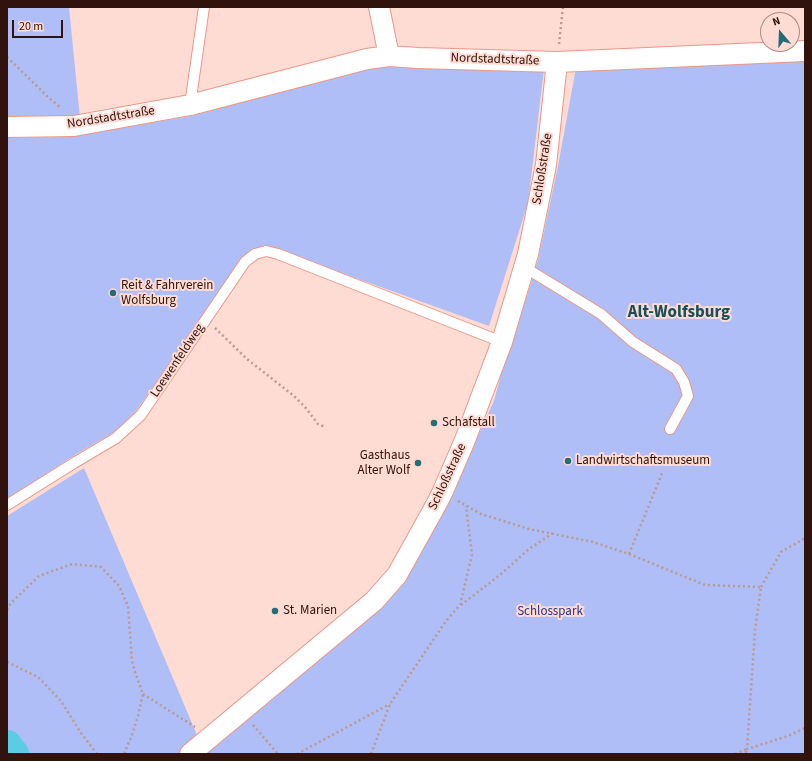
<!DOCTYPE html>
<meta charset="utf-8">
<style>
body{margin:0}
#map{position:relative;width:812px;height:761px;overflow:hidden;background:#fedbd3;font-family:"Source Sans 3",sans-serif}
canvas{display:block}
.frame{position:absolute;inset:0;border:8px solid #31130d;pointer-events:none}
.north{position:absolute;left:760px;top:12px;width:40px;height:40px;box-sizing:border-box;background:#fedbd3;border:1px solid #ac8b84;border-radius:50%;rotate:341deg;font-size:11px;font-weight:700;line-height:16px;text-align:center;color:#31130d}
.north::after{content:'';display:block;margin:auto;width:14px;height:18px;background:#256c79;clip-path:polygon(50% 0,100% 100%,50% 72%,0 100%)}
.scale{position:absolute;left:12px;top:20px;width:51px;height:18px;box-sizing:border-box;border:2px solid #31130d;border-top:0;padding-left:5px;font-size:12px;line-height:14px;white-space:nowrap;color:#31130d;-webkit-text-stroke:3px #fedbd3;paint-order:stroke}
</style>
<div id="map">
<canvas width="812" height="761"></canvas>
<div class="frame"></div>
<div class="north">N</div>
<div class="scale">20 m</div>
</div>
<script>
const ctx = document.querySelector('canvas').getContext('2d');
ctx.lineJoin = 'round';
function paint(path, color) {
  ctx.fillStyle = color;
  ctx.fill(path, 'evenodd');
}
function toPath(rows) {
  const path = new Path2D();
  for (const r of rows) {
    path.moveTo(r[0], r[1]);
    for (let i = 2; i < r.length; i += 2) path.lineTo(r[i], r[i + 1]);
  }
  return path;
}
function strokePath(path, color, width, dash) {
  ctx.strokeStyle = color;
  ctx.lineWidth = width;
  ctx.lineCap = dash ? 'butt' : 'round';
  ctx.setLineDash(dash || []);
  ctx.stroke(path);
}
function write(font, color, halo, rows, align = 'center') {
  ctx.font = font + ' "Source Sans 3",sans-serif';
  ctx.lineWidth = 4;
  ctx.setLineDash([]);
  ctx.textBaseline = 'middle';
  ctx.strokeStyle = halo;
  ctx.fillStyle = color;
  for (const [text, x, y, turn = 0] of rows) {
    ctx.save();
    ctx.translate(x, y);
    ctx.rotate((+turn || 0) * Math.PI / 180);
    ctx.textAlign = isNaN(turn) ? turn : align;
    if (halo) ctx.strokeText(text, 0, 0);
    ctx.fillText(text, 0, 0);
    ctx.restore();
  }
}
const green = toPath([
 [7,7,69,7,80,118,7,123],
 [805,59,805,754,205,754,246,721,382,606,448,501,494,401,506,356,515,335,538,260,558,166,576,68],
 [391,65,544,69,528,203,489,326,278,250,242,261,136,411,116,431,78,453,7,499,7,138,67,137,191,116,366,69],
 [84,468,205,754,7,754,7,516]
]);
const river = toPath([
 [7,745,14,754]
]);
const path = toPath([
 [559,44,563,7],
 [7,57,49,98,61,108],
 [215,328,247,359,294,396,305,407,318,424,325,427],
 [458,501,481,514,529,529,593,542,629,554,705,585,761,587,755,630,747,749,788,736,805,728],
 [629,554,663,471],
 [761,587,781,552,805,538],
 [461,605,500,575,529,549,553,533],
 [7,610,11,603,39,576,72,564,101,567,119,586,128,606,132,661,136,675,143,694,138,716,132,735,124,754],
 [7,662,38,677,61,701,81,733,97,754],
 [143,694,195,727],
 [253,725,278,754],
 [297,754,390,704],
 [371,754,390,704,446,621,460,605,472,555,466,506],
 [735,754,747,749,745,754]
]);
const service = toPath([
 [190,105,204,7],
 [524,267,601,314,633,342,676,369,684,382,688,396,670,429],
 [7,505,74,463,116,438,141,415,245,262,255,254,266,251,278,254,502,342]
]);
const minor = toPath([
 [379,7,389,56],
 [7,127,74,126,190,105,367,59,389,56,418,58,557,62,805,51],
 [190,754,374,601,397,575,437,503,443,491,465,440,480,400,502,342,528,254,546,165,557,62]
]);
const markers = [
 [113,293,4,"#256c79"],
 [434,423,4,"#256c79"],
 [568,461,4,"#256c79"],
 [418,463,4,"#256c79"],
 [275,611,4,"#256c79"]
];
const streetNames = [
 ["Nordstadtstraße",495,60,2],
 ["Nordstadtstraße",111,118,-9],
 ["Schloßstraße",543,169,-81],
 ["Loewenfeldweg",178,361,-56],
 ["Schloßstraße",448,477,-65]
];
const poiNames = [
 ["Reit & Fahrverein",121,286],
 ["Wolfsburg",121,301],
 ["Schafstall",442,423],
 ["Gasthaus",410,456,"right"],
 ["Alter Wolf",410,471,"right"],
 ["Landwirtschaftsmuseum",576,461],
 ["St. Marien",283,611]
];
const parkNames = [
 ["Schlosspark",550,612]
];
const districtNames = [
 ["Alt-Wolfsburg",679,313]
];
paint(green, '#afbef6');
strokePath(river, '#5bcce2', 30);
strokePath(service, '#e99886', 12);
strokePath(minor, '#e99886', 22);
strokePath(path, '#ba9992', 2.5, [2, 3]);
strokePath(service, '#fff', 10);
strokePath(minor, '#fff', 20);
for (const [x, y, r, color] of markers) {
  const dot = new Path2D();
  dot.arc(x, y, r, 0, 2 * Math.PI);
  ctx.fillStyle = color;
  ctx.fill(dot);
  strokePath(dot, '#fedbd3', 1.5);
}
write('13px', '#31130d', '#fedbd3', streetNames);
write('13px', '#31130d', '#fedbd3', poiNames, 'left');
write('13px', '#2b3486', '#fedbd3', parkNames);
write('bold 17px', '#17505b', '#fedbd3', districtNames);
</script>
